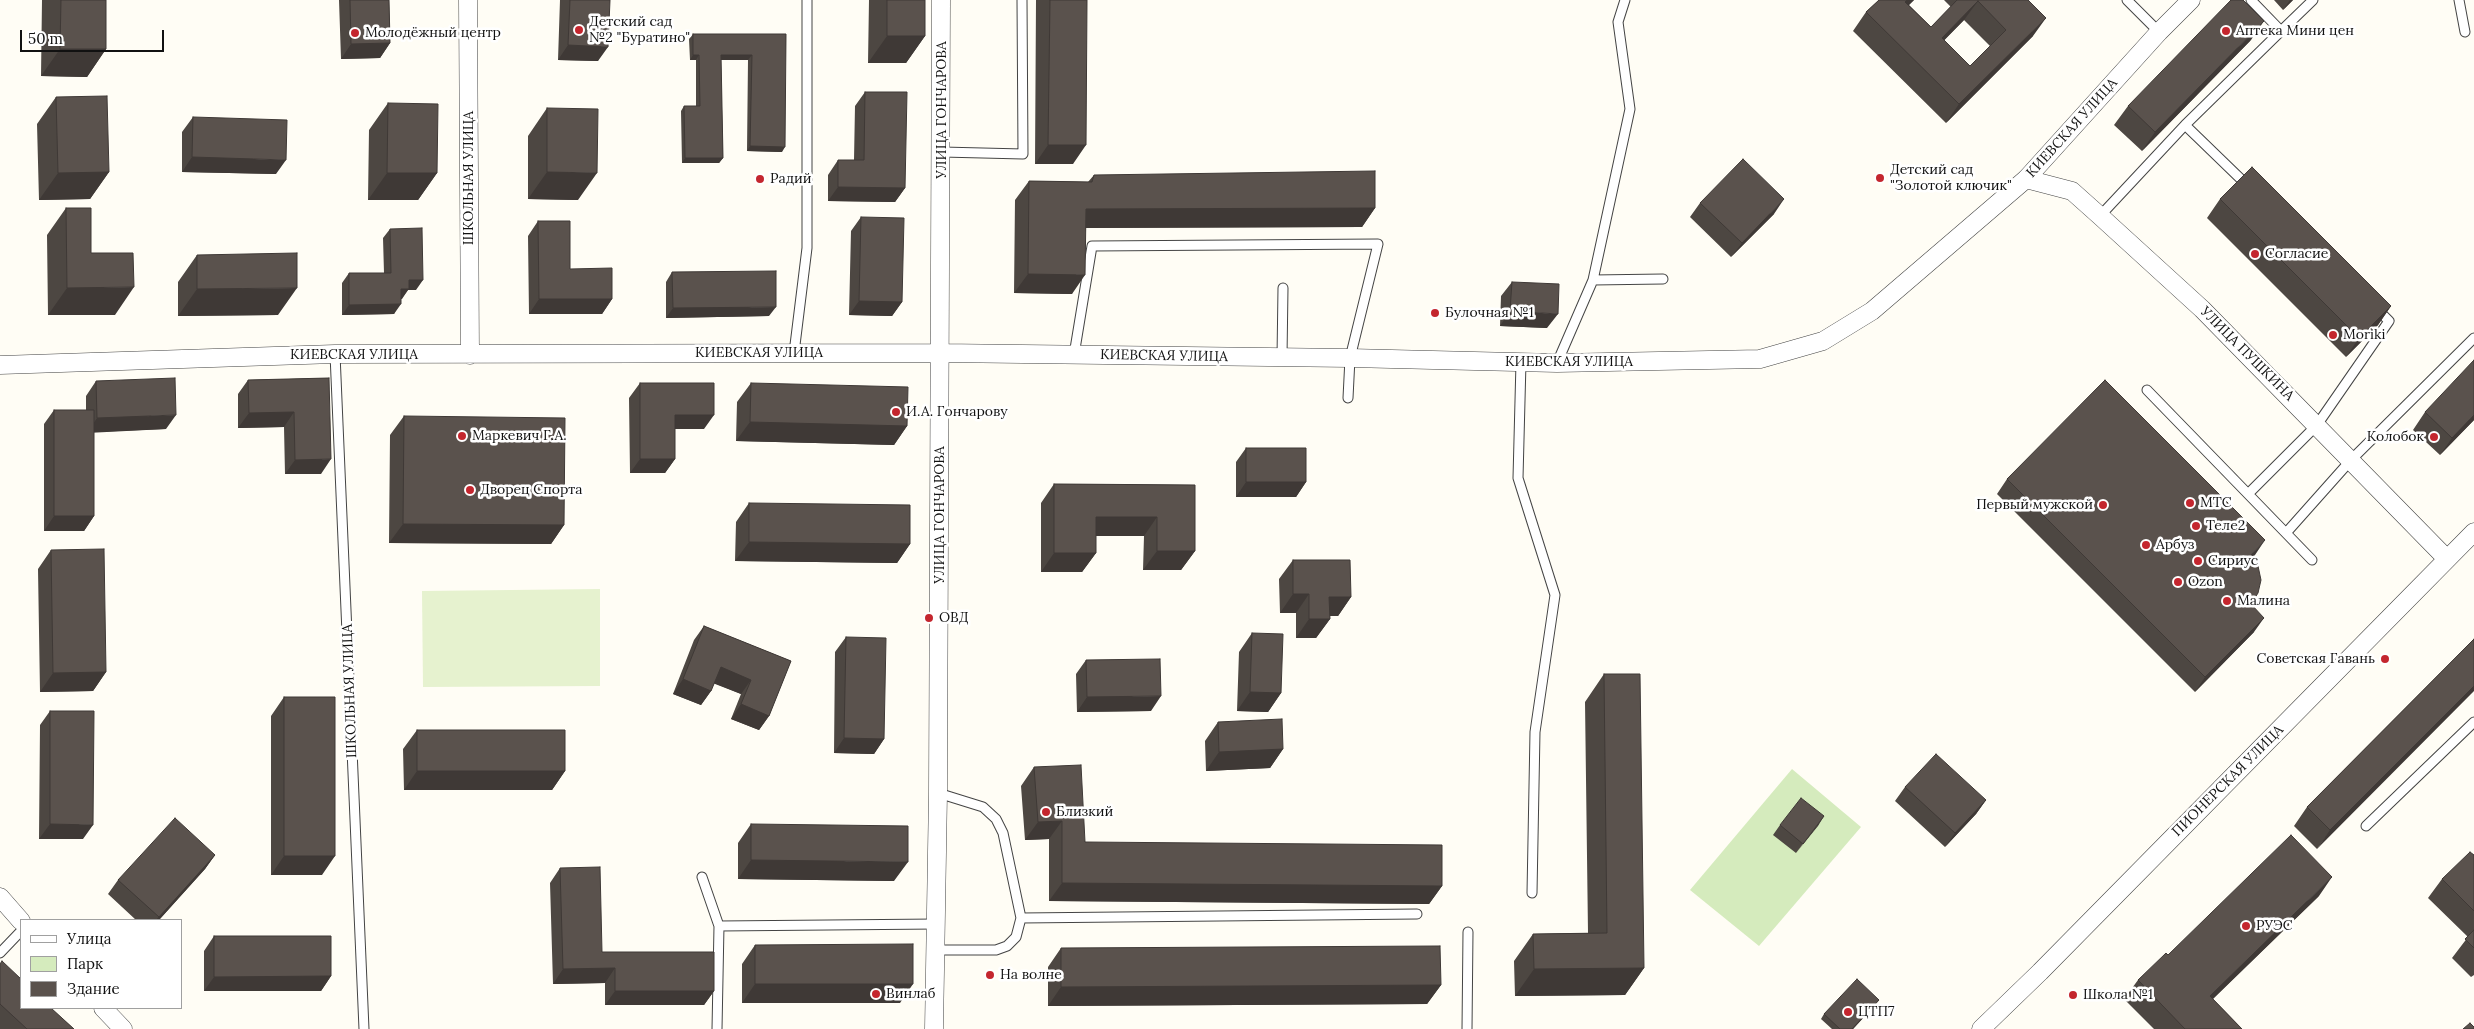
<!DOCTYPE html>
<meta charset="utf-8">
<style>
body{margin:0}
#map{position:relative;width:2474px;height:1029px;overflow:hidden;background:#fffdf5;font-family:Lora,serif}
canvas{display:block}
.legend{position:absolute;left:20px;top:919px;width:162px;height:90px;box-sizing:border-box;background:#fff;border:1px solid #a0a0a0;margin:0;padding:6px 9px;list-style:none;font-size:15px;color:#111}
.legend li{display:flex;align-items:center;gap:10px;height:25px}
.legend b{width:25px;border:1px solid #a0a0a0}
.scale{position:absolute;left:20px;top:30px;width:144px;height:22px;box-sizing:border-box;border:2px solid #111;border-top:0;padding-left:6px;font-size:15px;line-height:18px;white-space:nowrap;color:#111;-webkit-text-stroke:4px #fff;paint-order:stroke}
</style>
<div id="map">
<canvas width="2474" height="1029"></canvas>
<ul class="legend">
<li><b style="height:6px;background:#fff"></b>Улица</li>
<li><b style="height:14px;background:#d5ebbd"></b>Парк</li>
<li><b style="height:14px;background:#5a524d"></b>Здание</li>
</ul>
<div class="scale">50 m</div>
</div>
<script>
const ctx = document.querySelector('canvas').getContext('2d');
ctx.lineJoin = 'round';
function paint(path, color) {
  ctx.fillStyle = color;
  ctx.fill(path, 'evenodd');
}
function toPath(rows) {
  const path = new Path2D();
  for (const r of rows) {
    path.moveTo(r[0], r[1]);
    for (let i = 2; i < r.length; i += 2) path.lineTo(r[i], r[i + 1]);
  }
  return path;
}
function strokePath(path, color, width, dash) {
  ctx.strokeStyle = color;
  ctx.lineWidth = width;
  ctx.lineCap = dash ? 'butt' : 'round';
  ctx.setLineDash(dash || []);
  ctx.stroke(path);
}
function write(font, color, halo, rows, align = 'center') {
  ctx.font = font + ' Lora,serif';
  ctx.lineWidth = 5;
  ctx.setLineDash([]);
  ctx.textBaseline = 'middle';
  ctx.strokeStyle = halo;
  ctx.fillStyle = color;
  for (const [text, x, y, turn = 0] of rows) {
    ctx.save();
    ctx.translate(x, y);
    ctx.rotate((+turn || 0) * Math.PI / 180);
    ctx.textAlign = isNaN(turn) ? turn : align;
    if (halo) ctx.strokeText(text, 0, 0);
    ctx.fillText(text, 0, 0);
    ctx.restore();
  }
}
const green = toPath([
 [1792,769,1861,827,1759,946,1690,890]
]);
const pitch = toPath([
 [600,589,600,686,423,687,422,591]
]);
const lane = toPath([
 [2127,0,2159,32],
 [2459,0,2465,32],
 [2281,31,2313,0],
 [2185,125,2281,31,2251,0],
 [942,152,1023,154,1022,0],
 [2100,216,2185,125,2248,186],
 [1593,280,1663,279],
 [794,353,807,248,807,0],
 [335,354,364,1029],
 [1074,355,1092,246,1378,244,1350,358,1348,398],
 [1282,357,1283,288],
 [1521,362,1518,478,1555,595,1535,732,1532,893],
 [1557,363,1593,280,1630,109,1618,22,1625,0],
 [2147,390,2248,494],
 [2286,533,2351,460,2474,338],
 [2312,560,2248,494,2317,425,2389,321,2377,309],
 [2366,826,2474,722],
 [702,877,719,926,717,1029],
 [1021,918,1417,914],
 [719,926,937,924],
 [936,950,996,950,1007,946,1016,937,1021,918,1003,833,996,819,983,807,938,793],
 [0,953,21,931],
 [1467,1029,1468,932]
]);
const street = toPath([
 [468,0,470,355],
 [2026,179,2072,191,2100,216,2202,309,2447,559],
 [0,365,335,354,941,353,1350,358,1557,363,1760,359,1823,341,1872,311,2026,179,2159,32,2191,0],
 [0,897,21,921],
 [103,1008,123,1029],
 [934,1029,938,793,941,0],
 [1981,1029,2040,972,2474,532]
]);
const wall = toPath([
 [42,0,106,0,106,49,87,77,41,76],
 [339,0,389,0,390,43,380,58,341,59],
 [560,0,610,0,598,61,558,60],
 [869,0,925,0,925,36,906,63,868,63],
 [1036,0,1087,0,1073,164,1035,164],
 [1879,0,1914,0,1909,5,1931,27,1951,7,1944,0,2028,0,2033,36,1946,123,1853,31,1866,12],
 [1964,20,1990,46,1970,66,1944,40],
 [2274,0,2293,0,2283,10],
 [693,34,786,34,782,152,747,151,748,60,721,60,723,158,719,163,682,163,681,111,684,106,696,106,696,60,690,60,689,39],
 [2251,40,2142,151,2114,125,2128,106],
 [865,92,905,188,895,202,828,201,828,175,838,160,854,160,855,106],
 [56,97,109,172,90,199,39,200,37,124],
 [388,103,437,173,418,200,368,200,369,130],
 [547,108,578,200,528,199,528,136],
 [193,117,276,174,182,172,182,132],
 [1094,175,1375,208,1362,227,1086,228,1072,294,1014,293,1015,200,1029,181,1088,182],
 [2220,199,2391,306,2378,325,2346,357,2207,218],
 [1700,203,1774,214,1731,257,1690,217],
 [66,208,91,253,115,315,48,315,47,235],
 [861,217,902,302,892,316,849,315,851,231],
 [538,221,570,269,612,299,602,314,529,314,528,236],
 [390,229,416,290,408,290,401,299,394,314,342,315,342,283,349,273,384,273,383,238],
 [197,255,278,315,178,316,178,282],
 [672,272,769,316,666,318,666,282],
 [1512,282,1547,328,1500,326,1501,296],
 [329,378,321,474,285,474,284,427,238,428,238,394,248,380],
 [96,381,166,429,94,432,94,516,84,531,44,531,44,424,54,410,86,410,86,396],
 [640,383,704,429,675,429,675,459,665,473,630,473,629,398],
 [751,383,907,426,894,445,736,441,737,402],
 [2425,412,2474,420,2440,455,2413,430],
 [404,416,564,525,551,544,389,543,390,435],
 [1246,448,1306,482,1296,497,1236,497,1236,462],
 [2007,479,2255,555,2252,558,2251,604,2254,632,2195,692,1997,494],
 [1054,484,1195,485,1195,551,1181,570,1143,570,1144,536,1096,536,1096,553,1082,572,1041,572,1041,503],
 [749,503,910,544,897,563,735,561,736,522],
 [51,550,106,672,93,691,40,692,38,569],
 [1293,560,1351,597,1338,616,1330,616,1330,619,1316,638,1296,638,1296,613,1280,613,1279,579],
 [704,626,791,661,769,716,759,730,731,719,741,694,714,683,711,691,701,705,673,694,694,640],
 [1252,633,1281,693,1268,712,1237,711,1239,652],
 [846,637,884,739,874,754,834,753,835,652],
 [2474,639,2317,849,2294,826,2307,807],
 [1086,660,1151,711,1077,712,1076,674],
 [1604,674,1644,968,1625,995,1515,996,1514,961,1533,934,1588,933,1585,702],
 [284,697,322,875,271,875,271,716],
 [50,711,83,839,39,839,40,725],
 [1218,722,1283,749,1270,768,1206,771,1205,741],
 [417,730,565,771,552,790,404,790,403,749],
 [1034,767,1085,842,1442,886,1429,904,1049,901,1049,839,1025,840,1021,786],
 [1905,787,1986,800,1976,814,1945,847,1895,801],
 [1824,816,1796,853,1773,835,1780,825],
 [751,824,894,881,738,879,738,843],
 [215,855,205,869,159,920,136,920,108,894,118,880],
 [2474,855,2474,975,2471,977,2452,958,2468,937,2428,898,2442,879],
 [560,868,602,952,714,991,704,1005,605,1005,605,983,553,984,550,883],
 [2319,896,2213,999,2242,1029,2154,1029,2124,999,2138,980,2168,955],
 [214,936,331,976,321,991,204,991,204,951],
 [755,945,900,1003,742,1003,742,964],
 [1061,948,1441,985,1427,1004,1048,1006,1048,967],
 [0,964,74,1029,0,1029],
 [1875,1005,1853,1029,1832,1029,1821,1019,1824,1014]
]);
const shadedWall = toPath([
 [1907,0,1914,0,1892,21,1905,2],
 [2290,0,2293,0,2283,10],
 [1978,1,1964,20,1928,57,1942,38],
 [2046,18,2033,36,1946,123,1959,104],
 [2264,21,2251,40,2142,151,2155,132],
 [887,36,925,36,906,63,868,63],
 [390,43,380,58,341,59,351,44],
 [568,45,608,47,598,61,558,60],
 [60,49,106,49,87,77,41,76],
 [693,55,699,55,696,60,690,60],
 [721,55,752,55,748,60,718,60],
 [1048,145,1086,145,1073,164,1035,164],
 [750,146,785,147,782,152,747,151],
 [192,157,286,160,276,174,182,172],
 [685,158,723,158,719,163,682,163],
 [109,172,90,199,39,200,58,173],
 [547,172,597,173,578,200,528,199],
 [387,173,437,173,418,200,368,200],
 [838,187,905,188,895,202,828,201],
 [1784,199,1774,214,1731,257,1742,243],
 [1375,208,1362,227,1073,228,1086,209],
 [1028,274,1085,275,1072,294,1014,293],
 [409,280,423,280,416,290,408,290,402,299,394,299,401,289],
 [134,287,115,315,48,315,67,288],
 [297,288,278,315,178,316,197,289],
 [539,299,612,299,602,314,529,314],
 [859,301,902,302,892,316,849,315],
 [401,304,394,314,342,315,349,305],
 [2391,306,2378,325,2346,357,2359,338],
 [776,307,769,316,666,318,673,308],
 [1510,311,1558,314,1547,328,1500,326],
 [294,412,284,427,238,428,249,413],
 [176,415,166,429,87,433,97,418],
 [675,415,714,415,704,429,665,429],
 [2474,415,2474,420,2440,455,2452,438],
 [750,422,907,426,894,445,736,441],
 [331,459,321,474,285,474,295,460],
 [640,459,675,459,665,473,630,473],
 [1246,482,1306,482,1296,497,1236,497],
 [54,516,94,516,84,531,44,531],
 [1096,517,1157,517,1144,536,1082,536],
 [403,524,564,525,551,544,389,543],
 [2265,540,2255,555,2240,569,2251,555],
 [749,542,910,544,897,563,735,561],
 [1157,551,1195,551,1181,570,1143,570],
 [1054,553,1096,553,1082,572,1041,572],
 [1293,594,1309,594,1296,613,1280,613],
 [1329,597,1351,597,1338,616,1316,616],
 [2264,618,2254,632,2195,692,2205,677],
 [1309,619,1330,619,1316,638,1296,638],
 [721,667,751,680,741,694,710,682],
 [106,672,93,691,40,692,53,673],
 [683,679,711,691,701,705,673,694],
 [2474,686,2474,691,2317,849,2330,830],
 [1250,692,1281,693,1268,712,1237,711],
 [1161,696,1151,711,1077,712,1087,697],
 [741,704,769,716,759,730,731,719],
 [844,738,884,739,874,754,834,753],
 [1283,749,1270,768,1206,771,1219,752],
 [417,771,565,771,552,790,404,790],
 [1986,800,1976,814,1945,847,1955,833],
 [1824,816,1818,826,1796,853,1803,844],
 [1062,821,1049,839,1025,840,1038,822],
 [50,824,93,825,83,839,39,839],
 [215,855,205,869,159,920,156,920],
 [284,856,335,856,322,875,271,875],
 [751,860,908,862,894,881,738,879],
 [2332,877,2319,896,2196,1015,2210,996],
 [1062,883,1442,886,1429,904,1049,901],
 [615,968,605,983,553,984,563,969],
 [1644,968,1625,995,1515,996,1534,969],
 [331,976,321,991,204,991,214,977],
 [755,984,913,984,900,1003,742,1003],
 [1441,985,1427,1004,1048,1006,1061,987],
 [615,991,714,991,704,1005,605,1005],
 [1879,1000,1875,1005,1853,1029,1852,1029]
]);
const building = toPath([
 [61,0,106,0,106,49,60,49,61,0],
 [350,0,389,0,390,43,351,44,350,0],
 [570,0,610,0,608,47,568,45,570,0],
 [887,0,925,0,925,36,887,36,887,0],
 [1050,0,1087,0,1086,145,1048,145,1050,0],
 [1879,0,1907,0,1905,2,1931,27,1957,0,2028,0,2046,18,1959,104,1866,12,1879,0],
 [1978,1,2006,30,1970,66,1942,38,1978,1],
 [2231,0,2243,0,2264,21,2155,132,2128,106,2231,0],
 [693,34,786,34,785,147,750,146,752,55,721,55,723,158,685,158,684,106,700,106,699,55,693,55,693,34],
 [865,92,907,92,905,188,838,187,838,160,864,160,865,92],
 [107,96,109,172,58,173,56,97,107,96],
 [388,103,438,104,437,173,387,173,388,103],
 [547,108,598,109,597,173,547,172,547,108],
 [193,117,287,120,286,160,192,157,193,117],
 [1743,159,1784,199,1742,243,1700,203,1743,159],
 [2252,167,2391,306,2359,338,2220,199,2252,167],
 [1375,171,1375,208,1086,209,1085,275,1028,274,1029,181,1092,182,1094,175,1375,171],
 [66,208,91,208,91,253,133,253,134,287,67,288,66,208],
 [861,217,904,218,902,302,859,301,861,217],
 [538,221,570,221,570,269,612,268,612,299,539,299,538,221],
 [422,228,423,280,409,280,409,289,401,289,401,304,349,305,349,273,391,273,390,229,422,228],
 [297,253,297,288,197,289,197,255,297,253],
 [776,271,776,307,673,308,672,272,776,271],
 [1512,282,1559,284,1558,314,1510,311,1512,282],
 [2474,360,2474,415,2452,438,2425,412,2474,360],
 [175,378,176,415,97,418,96,381,175,378],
 [329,378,331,459,295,460,294,412,249,413,248,380,329,378],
 [2105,380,2265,540,2251,555,2258,566,2261,580,2258,593,2251,604,2264,618,2205,677,2007,479,2105,380],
 [640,383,714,383,714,415,675,415,675,459,640,459,640,383],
 [751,383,908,387,907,426,750,422,751,383],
 [54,410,94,410,94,516,54,516,54,410],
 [404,416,565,418,564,525,403,524,404,416],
 [1246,448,1306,448,1306,482,1246,482,1246,448],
 [1054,484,1195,485,1195,551,1157,551,1157,517,1096,517,1096,553,1054,553,1054,484],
 [749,503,910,505,910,544,749,542,749,503],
 [104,549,106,672,53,673,51,550,104,549],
 [1293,560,1350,560,1351,597,1329,597,1330,619,1309,619,1309,594,1293,594,1293,560],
 [704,626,791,661,769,716,741,704,751,680,721,667,711,691,683,679,704,626],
 [1252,633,1283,634,1281,693,1250,692,1252,633],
 [846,637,886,638,884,739,844,738,846,637],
 [2474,639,2474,686,2330,830,2307,807,2474,639],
 [1160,659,1161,696,1087,697,1086,660,1160,659],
 [1604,674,1640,674,1644,968,1534,969,1533,934,1607,933,1604,674],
 [284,697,335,697,335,856,284,856,284,697],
 [50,711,94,711,93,825,50,824,50,711],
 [1282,719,1283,749,1219,752,1218,722,1282,719],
 [417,730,565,730,565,771,417,771,417,730],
 [1936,754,1986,800,1955,833,1905,787,1936,754],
 [1081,765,1085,842,1442,845,1442,886,1062,883,1062,821,1038,822,1034,767,1081,765],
 [1801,798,1824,816,1803,844,1780,825,1801,798],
 [175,818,215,855,159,917,118,880,175,818],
 [751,824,908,826,908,862,751,860,751,824],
 [2291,835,2332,877,2210,996,2242,1029,2185,1029,2138,980,2166,953,2168,955,2291,835],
 [2470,852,2474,855,2474,911,2442,879,2470,852],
 [600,867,602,952,714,952,714,991,615,991,615,968,563,969,560,868,600,867],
 [2474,930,2474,948,2465,939,2474,930],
 [214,936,331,936,331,976,214,977,214,936],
 [913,944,913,984,755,984,755,945,913,944],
 [1440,946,1441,985,1061,987,1061,948,1440,946],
 [2,961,21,979,21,1008,51,1008,74,1029,27,1029,0,1004,0,964,2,961],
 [1857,979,1879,1000,1852,1029,1840,1029,1824,1014,1857,979],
 [2470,1023,2474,1027,2474,1029,2463,1029,2470,1023]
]);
const markers = [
 [579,30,5,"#c4262e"],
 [2226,31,5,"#c4262e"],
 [355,33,5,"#c4262e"],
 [1880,178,5,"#c4262e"],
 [760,179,5,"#c4262e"],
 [2255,254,5,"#c4262e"],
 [1435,313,5,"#c4262e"],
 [2333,335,5,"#c4262e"],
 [896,412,5,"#c4262e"],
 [462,436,5,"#c4262e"],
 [2434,437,5,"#c4262e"],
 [470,490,5,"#c4262e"],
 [2190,503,5,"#c4262e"],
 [2103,505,5,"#c4262e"],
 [2196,526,5,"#c4262e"],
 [2146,545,5,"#c4262e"],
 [2198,561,5,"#c4262e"],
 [2178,582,5,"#c4262e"],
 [2227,601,5,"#c4262e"],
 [929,618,5,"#c4262e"],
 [2385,659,5,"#c4262e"],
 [1046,812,5,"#c4262e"],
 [2246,926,5,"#c4262e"],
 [990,975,5,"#c4262e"],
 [876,994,5,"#c4262e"],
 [2073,995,5,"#c4262e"],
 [1848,1012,5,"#c4262e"]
];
const poiNames = [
 ["Детский сад",589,22],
 ["№2 \"Буратино\"",589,38],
 ["Aптека Mини цен",2236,31],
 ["Молодёжный центр",365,33],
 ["Детский сад",1890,170],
 ["\"Золотой ключик\"",1890,186],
 ["Радий",770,179],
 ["Согласие",2265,254],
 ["Булочная №1",1445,313],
 ["Moriki",2343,335],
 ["И.А. Гончарову",906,412],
 ["Маркевич Г.А.",472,436],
 ["Колобок",2424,437,"right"],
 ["Дворец Спорта",480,490],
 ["МТС",2200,503],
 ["Первый мужской",2093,505,"right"],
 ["Теле2",2206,526],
 ["Арбуз",2156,545],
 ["Сириус",2208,561],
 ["Ozon",2188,582],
 ["Малина",2237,601],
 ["ОВД",939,618],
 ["Советская Гавань",2375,659,"right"],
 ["Близкий",1056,812],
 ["РУЭС",2256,926],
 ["На волне",1000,975],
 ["Винлаб",886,994],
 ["Школа №1",2083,995],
 ["ЦТП7",1858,1012]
];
const streetNames = [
 ["УЛИЦА ГОНЧАРОВА",942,110,-90],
 ["КИЕВСКАЯ УЛИЦА",2072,128,-48],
 ["ШКОЛЬНАЯ УЛИЦА",469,178,-90],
 ["КИЕВСКАЯ УЛИЦА",759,353],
 ["УЛИЦА ПУШКИНА",2247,354,45],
 ["КИЕВСКАЯ УЛИЦА",354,355],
 ["КИЕВСКАЯ УЛИЦА",1164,356,1],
 ["КИЕВСКАЯ УЛИЦА",1569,362],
 ["УЛИЦА ГОНЧАРОВА",940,515,-90],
 ["ШКОЛЬНАЯ УЛИЦА",350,691,-92],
 ["ПИОНЕРСКАЯ УЛИЦА",2228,781,-45]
];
paint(green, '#d5ebbd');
paint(pitch, '#e6f2cf');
strokePath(lane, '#444', 11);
strokePath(street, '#444', 19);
strokePath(lane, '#fff', 9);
strokePath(street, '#fff', 18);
paint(wall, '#4d4742');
paint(shadedWall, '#3f3936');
paint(building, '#5a524d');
strokePath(building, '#3f3936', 1);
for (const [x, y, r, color] of markers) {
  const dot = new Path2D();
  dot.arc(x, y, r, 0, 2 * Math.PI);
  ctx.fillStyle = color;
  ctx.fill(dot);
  strokePath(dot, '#fff', 2);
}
write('14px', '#111', '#fff', poiNames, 'left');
write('14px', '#111', '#fff', streetNames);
</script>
